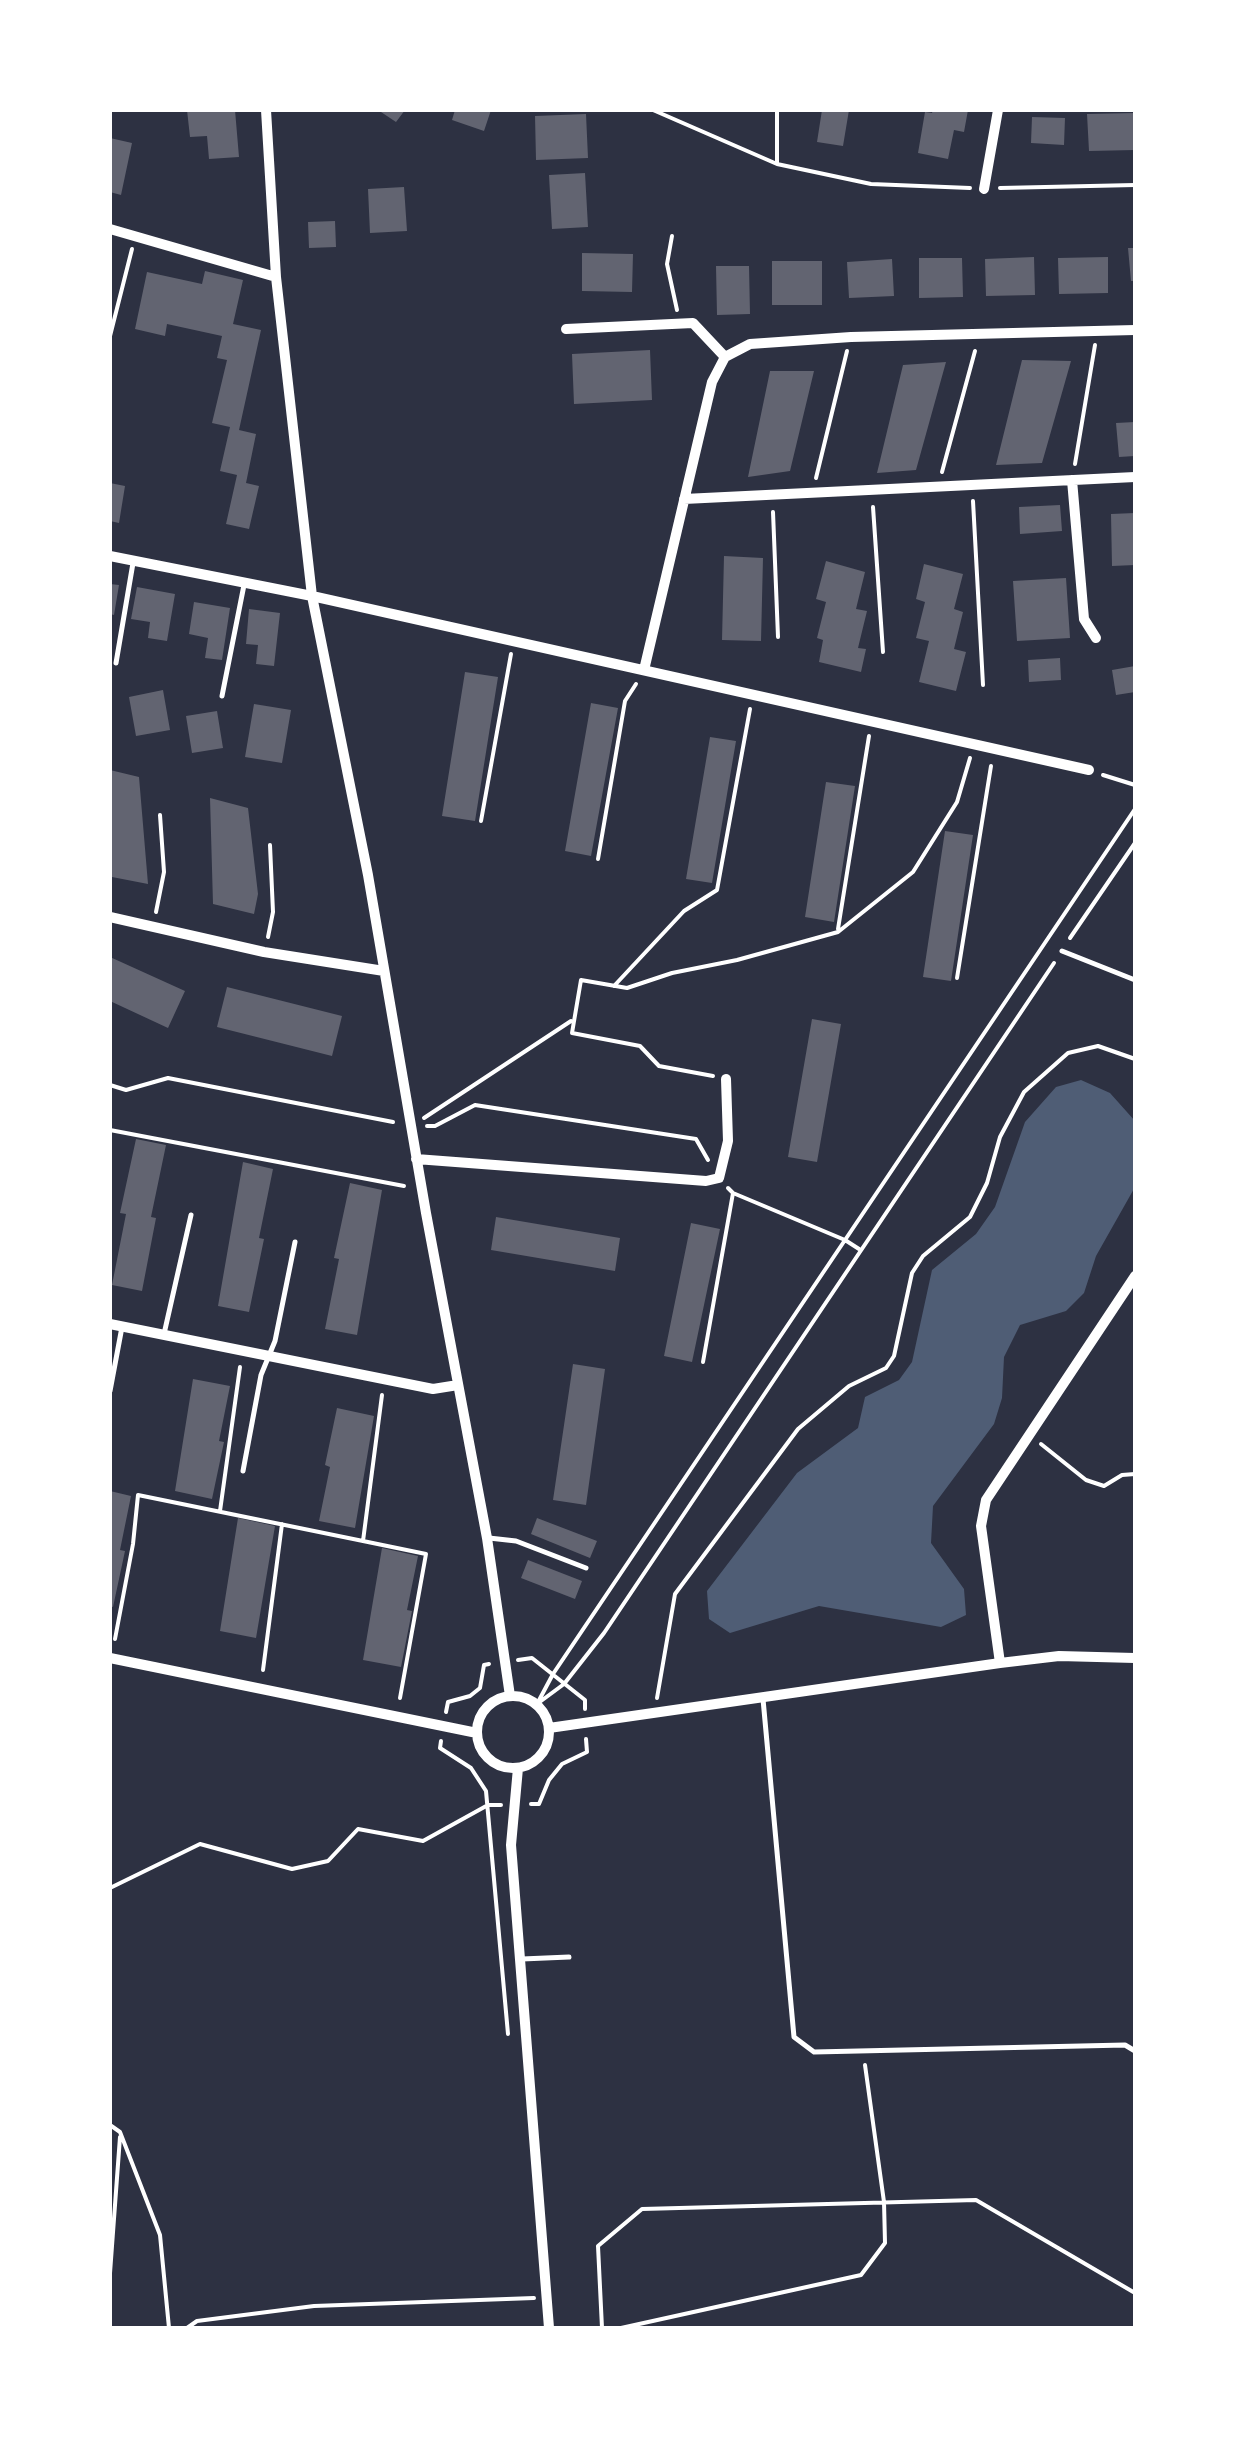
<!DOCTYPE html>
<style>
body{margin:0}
#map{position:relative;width:1245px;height:2438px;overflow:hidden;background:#2d3142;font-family:"PT Sans Narrow",sans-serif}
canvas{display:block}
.frame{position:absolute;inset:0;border:112px solid #fff;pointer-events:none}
</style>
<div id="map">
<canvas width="1245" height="2438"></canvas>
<div class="frame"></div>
</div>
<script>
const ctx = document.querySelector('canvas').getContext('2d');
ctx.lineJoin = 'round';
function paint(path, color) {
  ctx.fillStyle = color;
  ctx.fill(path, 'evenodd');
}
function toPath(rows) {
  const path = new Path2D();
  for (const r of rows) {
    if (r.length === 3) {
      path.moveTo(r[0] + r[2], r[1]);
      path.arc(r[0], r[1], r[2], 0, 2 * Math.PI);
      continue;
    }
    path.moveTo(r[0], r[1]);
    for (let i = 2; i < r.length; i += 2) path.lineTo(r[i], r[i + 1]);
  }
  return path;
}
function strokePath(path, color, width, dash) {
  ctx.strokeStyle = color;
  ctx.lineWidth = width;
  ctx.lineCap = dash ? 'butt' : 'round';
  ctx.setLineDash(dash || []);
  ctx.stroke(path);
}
const water = toPath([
 [1081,1080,1110,1093,1135,1121,1135,1187,1096,1256,1084,1293,1066,1311,1020,1325,1004,1357,1002,1398,994,1424,933,1506,931,1543,964,1589,966,1615,941,1627,819,1606,730,1633,709,1619,707,1591,797,1473,858,1428,865,1397,899,1380,912,1362,932,1270,976,1234,995,1207,1025,1122,1056,1087]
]);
const building = toPath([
 [187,110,235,110,239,157,209,159,207,136,190,137],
 [378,110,405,110,396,122],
 [455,110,491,110,484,131,452,120],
 [822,110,849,110,843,146,817,142],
 [933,110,968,110,964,132,954,130,948,159,918,153,925,112,932,113],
 [1135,113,1135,150,1089,151,1087,114],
 [586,114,588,158,536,160,535,116],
 [1032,117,1065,118,1064,145,1031,143],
 [110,138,132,143,121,195,110,192],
 [585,173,588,227,552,229,549,175],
 [404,187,407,231,370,233,368,189],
 [335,221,336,247,309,248,308,222],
 [1128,248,1135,248,1135,281,1131,281],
 [582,253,633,254,632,292,582,291],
 [1034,257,1035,295,986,296,985,259],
 [1108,257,1108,293,1059,294,1058,258],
 [919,258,962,258,963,297,919,298],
 [892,259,894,296,849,298,847,262],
 [772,261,822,261,822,305,772,305],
 [716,266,749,266,750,314,717,315],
 [205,271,243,280,233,324,261,330,239,430,256,434,246,483,259,486,249,529,226,524,237,475,220,471,230,427,212,423,227,360,217,358,222,336,167,324,165,336,135,329,147,272,202,284],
 [650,350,652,400,574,404,572,354],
 [1022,360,1071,361,1042,463,996,465],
 [946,362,916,470,877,473,903,365],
 [770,371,814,371,790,471,748,477],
 [1135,422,1135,456,1119,457,1116,423],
 [110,483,125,486,119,523,110,521],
 [1060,505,1062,531,1020,534,1019,507],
 [1135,513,1135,565,1112,566,1111,514],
 [724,556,763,558,761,641,722,640],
 [826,561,865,572,856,609,867,611,858,648,866,649,861,672,819,662,823,640,817,638,826,602,816,599],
 [924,564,963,574,954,609,963,612,954,649,966,652,956,691,919,682,929,641,916,638,925,602,916,599],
 [1066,578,1070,638,1017,641,1013,581],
 [110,584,119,585,114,615,110,614],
 [137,587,175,594,167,641,148,638,150,622,131,619],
 [194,602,230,608,222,660,205,658,208,638,189,634],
 [249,609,280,613,274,666,256,664,258,645,246,644],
 [1060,658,1061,680,1029,682,1028,660],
 [1135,666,1135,692,1116,695,1112,670],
 [465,672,498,677,475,821,442,816],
 [163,690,170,730,136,736,129,697],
 [591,703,618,708,591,856,565,851],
 [254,704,291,710,282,763,245,757],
 [217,711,223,748,192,753,186,716],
 [710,737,736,741,712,883,686,879],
 [110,770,139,777,148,884,112,877],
 [826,782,855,786,834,922,805,917],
 [210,798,248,808,258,894,254,914,213,904],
 [945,831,973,835,951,981,923,977],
 [110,957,185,991,168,1028,110,1001],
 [227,987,342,1016,332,1056,217,1027],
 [812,1019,841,1024,817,1162,788,1157],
 [136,1139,166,1145,151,1217,156,1218,142,1291,112,1285,126,1214,120,1213],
 [243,1162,273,1169,259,1238,264,1239,249,1312,218,1306],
 [350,1183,382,1190,357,1335,325,1329,339,1259,334,1258],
 [496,1217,620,1238,615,1271,491,1250],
 [691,1223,720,1229,692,1362,664,1356],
 [573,1364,605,1369,586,1505,553,1500],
 [193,1379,230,1386,219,1441,224,1442,212,1499,175,1491],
 [337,1408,374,1416,355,1528,319,1521,330,1467,325,1465],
 [110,1491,131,1496,120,1550,125,1551,113,1607,110,1606],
 [238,1518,275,1526,256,1638,220,1631],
 [537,1518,597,1541,590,1558,531,1534],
 [382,1548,418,1556,407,1610,412,1611,401,1667,363,1660],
 [528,1560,582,1581,575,1599,521,1578]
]);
const path = toPath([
 [653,110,777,164,871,184,970,188],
 [777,164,777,110],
 [1000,188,1135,185],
 [672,236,667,264,677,310],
 [110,336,132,249],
 [1075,464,1095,345],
 [942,472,975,351],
 [816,478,847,351],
 [973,501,983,685],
 [873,507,883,652],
 [773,512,778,637],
 [1103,775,1135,785],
 [481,821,511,654],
 [598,859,625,701,636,684],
 [156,912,164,872,160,815],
 [838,929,869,736],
 [268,937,273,912,270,845],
 [1070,938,1135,843],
 [957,978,991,766],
 [614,986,684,911,717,890,750,709],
 [713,1076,659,1066,640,1046,572,1033,581,980,627,988,672,973,737,960,838,932,913,872,957,802,970,758],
 [110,1085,126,1090,168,1078,393,1122],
 [424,1118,571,1021],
 [427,1126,435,1126,475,1105,696,1139,708,1160],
 [110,1130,404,1186],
 [728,1188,733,1193,845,1240,859,1249],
 [703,1362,733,1193],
 [382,1395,363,1541,426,1554,400,1698],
 [1041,1444,1086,1480,1104,1486,1122,1475,1135,1474],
 [220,1511,240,1367],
 [115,1639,133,1544,138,1495,363,1541],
 [518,1660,532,1658,585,1700,585,1709],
 [263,1670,282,1524],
 [657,1698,675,1594,798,1429,849,1386,886,1368,894,1356,912,1273,923,1256,970,1217,987,1183,1000,1137,1024,1092,1068,1053,1098,1046,1135,1059],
 [541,1701,564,1684,604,1633,1054,963],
 [537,1704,553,1674,1135,809],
 [446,1712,448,1702,470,1696,480,1688,484,1665,489,1664],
 [441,1741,440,1748,471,1768,486,1791,508,2034],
 [531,1804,539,1804,549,1780,562,1764,587,1752,586,1739],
 [110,1888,200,1844,292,1869,328,1861,358,1829,423,1841,488,1805,501,1805],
 [110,2125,120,2132,160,2235,169,2328],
 [110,2273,120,2137],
 [187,2328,197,2321,314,2306,534,2298],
 [602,2328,598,2246,642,2209,976,2200,1135,2293],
 [621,2328,861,2275,885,2243,884,2202,865,2065]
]);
const service = toPath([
 [116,663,133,563],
 [222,696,244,585],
 [1062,951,1135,980],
 [164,1334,191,1215],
 [110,1391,122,1327],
 [243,1471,261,1375,275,1341,295,1242],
 [489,1538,516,1541,586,1568],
 [763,1699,794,2037,814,2052,1125,2045,1135,2051],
 [522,1959,569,1957]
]);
const minor = toPath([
 [266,110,276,277,312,596,368,875,426,1213,487,1538,510,1696],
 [984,189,998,110],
 [110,229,276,277],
 [566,329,693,323,725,357],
 [1072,480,1084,619,1096,638],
 [684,499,1135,477],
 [110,556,312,596,1089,770],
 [644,670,712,382,725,357,750,344,851,337,1135,330],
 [110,917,264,952,384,971],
 [416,1159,706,1181,719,1178,728,1141,726,1079],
 [110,1324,433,1389,458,1385],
 [110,1658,477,1733],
 [1000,1663,981,1526,986,1500,1135,1276],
 [513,1732,36],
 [549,1728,1000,1663,1059,1656,1135,1658],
 [518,1768,511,1845,549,2328]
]);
paint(water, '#4f5d75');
paint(building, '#626471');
strokePath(path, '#fff', 4);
strokePath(service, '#fff', 5);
strokePath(minor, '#fff', 10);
</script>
